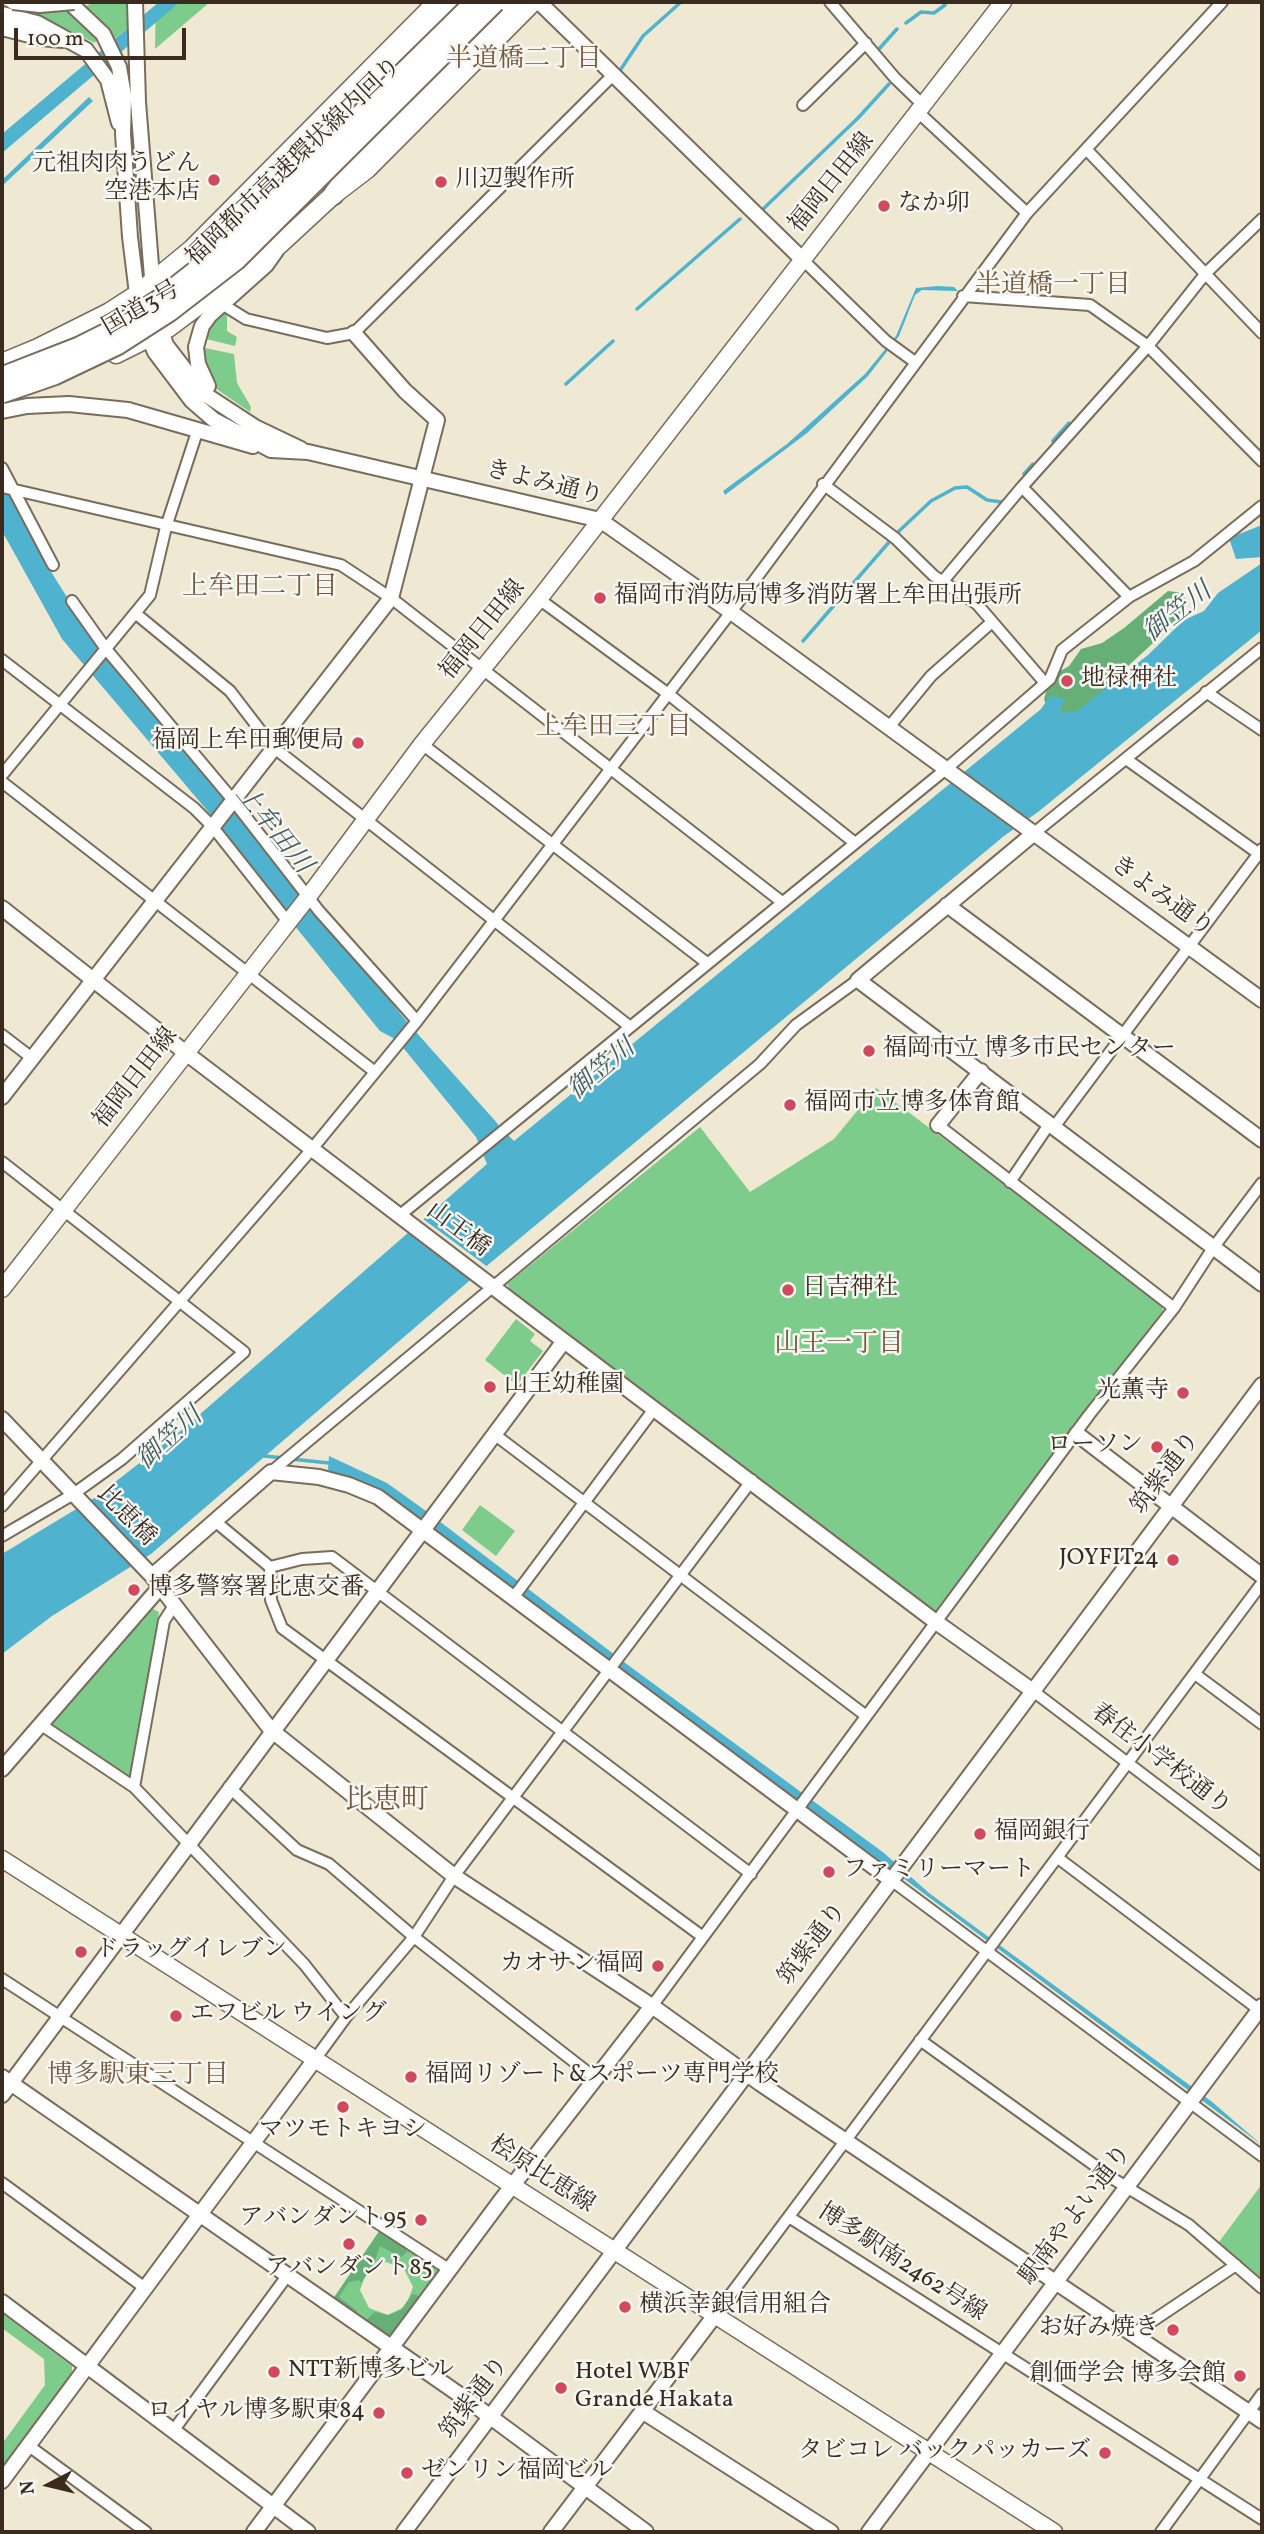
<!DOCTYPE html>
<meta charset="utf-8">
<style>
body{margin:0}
#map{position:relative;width:1264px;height:2534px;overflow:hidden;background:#efe8d2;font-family:Vollkorn,serif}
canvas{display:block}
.frame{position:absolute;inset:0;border:4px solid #3b2a1e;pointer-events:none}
.north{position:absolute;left:14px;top:2450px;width:70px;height:70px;-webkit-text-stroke:5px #f6f6f2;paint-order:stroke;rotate:263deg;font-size:19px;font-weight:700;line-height:28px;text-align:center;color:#3b2a1e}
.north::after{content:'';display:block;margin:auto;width:24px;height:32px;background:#3b2a1e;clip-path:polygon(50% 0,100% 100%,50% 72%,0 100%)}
.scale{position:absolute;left:14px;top:28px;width:172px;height:32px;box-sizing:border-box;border:4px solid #3b2a1e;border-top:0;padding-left:9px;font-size:21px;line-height:24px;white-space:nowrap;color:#3b2a1e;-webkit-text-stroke:5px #f6f6f2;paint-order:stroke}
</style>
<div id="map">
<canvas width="1264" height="2534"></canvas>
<div class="frame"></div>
<div class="north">N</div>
<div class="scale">100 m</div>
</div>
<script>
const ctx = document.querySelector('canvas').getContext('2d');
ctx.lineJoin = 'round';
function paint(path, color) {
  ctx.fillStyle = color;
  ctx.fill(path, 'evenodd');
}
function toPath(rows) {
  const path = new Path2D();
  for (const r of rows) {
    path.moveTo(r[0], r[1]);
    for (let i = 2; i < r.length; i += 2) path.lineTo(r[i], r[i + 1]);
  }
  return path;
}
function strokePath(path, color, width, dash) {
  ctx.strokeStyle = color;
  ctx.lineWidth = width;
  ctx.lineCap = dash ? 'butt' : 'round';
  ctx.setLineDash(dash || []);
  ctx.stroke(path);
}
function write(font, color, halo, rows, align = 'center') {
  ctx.font = font + ' Vollkorn,"Noto Serif JP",serif';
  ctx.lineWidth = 5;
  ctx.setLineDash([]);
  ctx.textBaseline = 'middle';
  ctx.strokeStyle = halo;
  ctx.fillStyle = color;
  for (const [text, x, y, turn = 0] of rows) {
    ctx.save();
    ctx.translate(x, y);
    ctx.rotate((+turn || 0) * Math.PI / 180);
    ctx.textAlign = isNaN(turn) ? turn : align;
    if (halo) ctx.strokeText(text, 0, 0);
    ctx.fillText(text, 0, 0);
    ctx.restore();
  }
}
const green = toPath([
 [95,2,127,2,128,28,112,41,83,7],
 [156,2,210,2,155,49],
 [74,10,98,36,95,43,31,13],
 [224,313,227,315,227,331,237,337,235,346,202,338,206,326],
 [200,347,234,354,237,383,251,407,250,412,215,388,207,375],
 [876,1088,1161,1301,1163,1311,937,1615,511,1291,507,1284,700,1127,750,1192,834,1139],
 [516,1319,535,1334,530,1341,543,1351,517,1385,485,1360],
 [480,1505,515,1531,496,1556,462,1530],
 [151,1608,159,1612,133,1773,124,1777,52,1728,50,1722],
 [1262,2184,1262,2282,1219,2242],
 [380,2230,439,2269,440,2273,389,2337,333,2299],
 [386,2262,404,2269,413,2287,406,2306,388,2315,369,2308,360,2290,367,2271],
 [2,2313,72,2366,72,2373,2,2468,2,2444,45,2385,44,2359,2,2328]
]);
const forest = toPath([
 [1168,591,1183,593,1185,600,1178,620,1114,679,1104,699,1081,717,1048,711,1044,699,1047,688,1057,673,1069,666,1081,649,1102,643,1124,628],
 [380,2230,407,2248,407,2252,401,2257,380,2246,373,2266,361,2283,359,2280,349,2282,339,2297,357,2311,355,2314,333,2299],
 [412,2294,422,2297,393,2337,389,2337,365,2321,375,2312,388,2315,401,2310]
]);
const water = toPath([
 [159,2,180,2,2,153,2,134],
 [89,97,93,101,2,186,2,180],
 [938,286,954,287,958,291,922,290,915,295,899,336,868,376,807,433,725,495,723,491,787,444,865,374,896,336,916,288],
 [2,476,45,562,75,610,408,1023,497,1123,505,1136,508,1135,514,1141,1041,709,1050,696,1064,698,1060,713,1077,711,1148,655,1184,620,1204,611,1218,593,1262,563,1262,630,1038,812,1004,836,692,1095,489,1264,151,1554,52,1616,2,1654,2,1554,96,1497,183,1429,487,1164,476,1137,405,1050,395,1039,380,1031,277,904,211,815,62,639,2,531],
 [1262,525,1262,557,1236,559,1229,538],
 [329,1456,387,1483,426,1511,632,1668,884,1853,929,1893,1211,2101,1262,2145,384,1492,328,1470]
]);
const pier = toPath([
 [419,1216,489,1268,473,1282,404,1229]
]);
const stream = toPath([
 [906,23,921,12,934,13,945,5],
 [879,49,897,29],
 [619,72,643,36,681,2],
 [761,211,858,118,889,84],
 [637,309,740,219],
 [566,384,613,341],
 [1053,441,1069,423],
 [1024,474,1033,464],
 [897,533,931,501,955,488,967,487,987,500,1001,502],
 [803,641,890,541],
 [264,1456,284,1458],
 [291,1459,329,1463]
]);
const minor = toPath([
 [830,2,895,78,924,106],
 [803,105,866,43],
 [919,113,1027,213],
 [1086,149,1262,333],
 [802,259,886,341,915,362],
 [963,296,1090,305,1148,346,1262,461],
 [222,304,246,319,327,338,354,333,612,76],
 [2,468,53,565],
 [823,484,895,538,934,576,977,604,1045,683],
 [2,487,341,565,391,598,782,902],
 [1022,487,1129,597],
 [943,581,1022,487,1148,346,1206,273,1262,219],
 [539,599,667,693,855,843],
 [72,601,106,649,232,799,319,911,417,1021],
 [135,613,230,691,273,747,629,1026],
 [2,660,194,808,212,826,288,922],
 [1206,692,1262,730],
 [889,727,931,676,992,622],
 [422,744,707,963],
 [1126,759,1262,856],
 [2,775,150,595,166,527,197,432],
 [2,782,375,1072],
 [1033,834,1262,648],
 [2,1035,32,1058],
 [938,1125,1174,1308],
 [1054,1127,1262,849],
 [2,1162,244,1352,122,1459,72,1495,2,1536],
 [1010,1182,1050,1123],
 [399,1216,946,769,1050,679,1062,650,1129,597,1194,561,1262,506],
 [494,1434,865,1715],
 [271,1472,760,1064,796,1025,858,980],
 [2,1506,312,1149,417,1021,731,612,1027,213,1222,2],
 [216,1522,270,1567],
 [513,1598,654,1409],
 [1195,1674,1262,1724],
 [1033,1691,1262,1865],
 [40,1724,134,1787,304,1964,346,2017],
 [134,1787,164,1621,175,1604],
 [229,1787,297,1850,329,1864,414,1937,595,2078],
 [1058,1858,1262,2012],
 [891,1880,1262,2156],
 [703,1937,282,1628,271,1600,270,1567,302,1559,332,1557,751,1874],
 [2,1979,450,2270],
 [652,2006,1089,1415,1174,1308,1213,1248,1262,1183],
 [920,2040,1115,2180,1189,2225,1262,2288],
 [316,2058,346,2017,414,1937,454,1876,752,1480],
 [2,2183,145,2288],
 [789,2217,1262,2519],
 [728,2298,1262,1583],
 [1133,2334,1236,2265],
 [173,2431,287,2276],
 [29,2446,146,2532],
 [1161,2532,1262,2394]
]);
const tertiary = toPath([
 [69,2,103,34,119,67,124,96,123,134,130,237,138,302],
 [135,2,138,102,153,290],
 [539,2,802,259],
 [2,14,37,23,86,50,108,80,119,123],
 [2,28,41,38,62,40],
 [159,324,166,345,203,393,255,427,301,449],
 [145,328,155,352,192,401,214,420,271,450,308,452,600,520,731,612,1262,1000],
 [205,391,208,386,198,364,196,347,202,326,210,315,266,265,276,251],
 [2,411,27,406,69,404,128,410,253,446],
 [1033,834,858,980,1262,1284],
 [947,905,1262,1140],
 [2,908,186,1053,564,1341,936,1622,1033,1691],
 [2,1097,391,598,437,420,405,391,354,333],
 [938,1125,981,1071],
 [2,1419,152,1576,271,1730,454,1876,652,2006,761,2084,1262,2421],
 [1077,1434,1262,1576],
 [152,1576,271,1472,319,1477,349,1485,378,1497,891,1880],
 [2,1769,161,1586],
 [2,2077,473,2404,646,2532],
 [2,2095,564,1341],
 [2,2302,308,2532],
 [642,2411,831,2532],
 [2,2481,316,2058],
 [254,2532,502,2199,652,2006],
 [404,2532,1262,1385],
 [551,2532,728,2298],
 [869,2532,1262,2006]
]);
const secondary = toPath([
 [2,1289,308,897,422,744,539,599,1003,2],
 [2,1859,1054,2532]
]);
const trunk = toPath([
 [116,354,168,328,280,244,333,195,367,169,533,2],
 [2,363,38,348,108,313,136,295,192,249,437,2]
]);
const motorway = toPath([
 [333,195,358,160,518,2],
 [211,233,227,227,251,205,457,2]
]);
const tertiaryBridge = toPath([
 [13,2,40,5,74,2]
]);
const motorwayBridge = toPath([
 [2,377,79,347,109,332,159,300,225,248,475,2],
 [2,393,54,375,117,345,170,311,236,260,495,2]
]);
const markers = [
 [214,180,7,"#d1495b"],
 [441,182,7,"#d1495b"],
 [884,206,7,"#d1495b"],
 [600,598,7,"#d1495b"],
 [1067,681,7,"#d1495b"],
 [358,743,7,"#d1495b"],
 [869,1051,7,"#d1495b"],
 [790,1105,7,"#d1495b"],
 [788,1290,7,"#d1495b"],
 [490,1387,7,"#d1495b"],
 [1183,1393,7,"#d1495b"],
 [1157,1447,7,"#d1495b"],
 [1173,1560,7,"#d1495b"],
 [134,1590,7,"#d1495b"],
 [980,1834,7,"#d1495b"],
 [829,1872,7,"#d1495b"],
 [81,1952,7,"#d1495b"],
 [658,1966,7,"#d1495b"],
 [176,2016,7,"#d1495b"],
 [411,2077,7,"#d1495b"],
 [343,2107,7,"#d1495b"],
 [421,2220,7,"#d1495b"],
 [349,2244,7,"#d1495b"],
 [625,2307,7,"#d1495b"],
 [1173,2330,7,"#d1495b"],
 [274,2372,7,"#d1495b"],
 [1240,2376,7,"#d1495b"],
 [561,2388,7,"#d1495b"],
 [379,2413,7,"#d1495b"],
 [1105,2453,7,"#d1495b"],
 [407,2473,7,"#d1495b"]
];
const streetNames = [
 ["福岡都市高速環状線内回り",295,163,-44],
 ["福岡日田線",833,184,-51],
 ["国道3号",142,310,-30],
 ["きよみ通り",544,485,14],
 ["福岡日田線",484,631,-51],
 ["きよみ通り",1161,898,36],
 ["福岡日田線",137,1079,-52],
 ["山王橋",457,1231,37],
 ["筑紫通り",1167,1474,-53],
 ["比恵橋",125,1517,46],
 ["春住小学校通り",1160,1761,37],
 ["筑紫通り",814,1945,-53],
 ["桧原比恵線",541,2176,33],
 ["駅南やよい通り",1077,2216,-53],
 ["博多駅南2462号線",901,2264,33],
 ["筑紫通り",476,2399,-53]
];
const poiNames = [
 ["元祖肉肉うどん",200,166,"right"],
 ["空港本店",200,194,"right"],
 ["川辺製作所",455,182],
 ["なか卯",898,206],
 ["福岡市消防局博多消防署上牟田出張所",614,598],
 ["地禄神社",1081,681],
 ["福岡上牟田郵便局",344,743,"right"],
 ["福岡市立 博多市民センター",883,1051],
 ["福岡市立博多体育館",804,1105],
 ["日吉神社",802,1290],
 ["山王幼稚園",504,1387],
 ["光薫寺",1169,1393,"right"],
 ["ローソン",1143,1447,"right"],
 ["JOYFIT24",1159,1560,"right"],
 ["博多警察署比恵交番",148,1590],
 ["福岡銀行",994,1834],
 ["ファミリーマート",843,1872],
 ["ドラッグイレブン",95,1952],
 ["カオサン福岡",644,1966,"right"],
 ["エフビル ウイング",190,2016],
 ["福岡リゾート&スポーツ専門学校",425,2077],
 ["マツモトキヨシ",343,2132,"center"],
 ["アバンダント95",407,2220,"right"],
 ["アバンダント85",349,2270,"center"],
 ["横浜幸銀信用組合",639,2307],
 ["お好み焼き",1159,2330,"right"],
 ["NTT新博多ビル",288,2372],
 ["Hotel WBF",575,2374],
 ["Grande Hakata",575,2402],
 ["創価学会 博多会館",1226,2376,"right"],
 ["ロイヤル博多駅東84",365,2413,"right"],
 ["タビコレ バックパッカーズ",1091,2453,"right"],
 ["ゼンリン福岡ビル",421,2473]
];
const neighbourhoodNames = [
 ["半道橋二丁目",524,61],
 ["半道橋一丁目",1053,287],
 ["上牟田二丁目",260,589],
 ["上牟田三丁目",614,729],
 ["山王一丁目",839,1346],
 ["博多駅東三丁目",138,2077]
];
const waterNames = [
 ["御笠川",1179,614,-38],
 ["上牟田川",272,831,51],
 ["御笠川",603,1071,-40],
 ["御笠川",171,1440,-42]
];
const quarterNames = [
 ["比恵町",387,1803]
];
paint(green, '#7ecc8b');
paint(forest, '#66b077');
paint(water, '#4fb2ce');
paint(pier, '#efe8d2');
strokePath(stream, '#4fb2ce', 3.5);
strokePath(minor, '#7a6c5d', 14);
strokePath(tertiary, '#7a6c5d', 18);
strokePath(secondary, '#7a6c5d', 19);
strokePath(trunk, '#7a6c5d', 21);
strokePath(motorway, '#7a6c5d', 23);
strokePath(minor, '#fff', 10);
strokePath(tertiary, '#fff', 14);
strokePath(secondary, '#fff', 16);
strokePath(trunk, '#fff', 18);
strokePath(motorway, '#fff', 19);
strokePath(tertiaryBridge, '#7a6c5d', 18, []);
strokePath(motorwayBridge, '#7a6c5d', 23, []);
strokePath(tertiaryBridge, '#fff', 14);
strokePath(motorwayBridge, '#fff', 19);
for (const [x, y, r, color] of markers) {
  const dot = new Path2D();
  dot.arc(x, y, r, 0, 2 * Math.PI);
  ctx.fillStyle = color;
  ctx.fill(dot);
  strokePath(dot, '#f6f6f2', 2.5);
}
write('24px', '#3b2a1e', '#f6f6f2', streetNames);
write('24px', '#3b2a1e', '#f6f6f2', poiNames, 'left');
write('26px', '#76593b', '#f6f6f2', neighbourhoodNames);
write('italic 26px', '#425a5c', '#f6f6f2', waterNames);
write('28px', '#76593b', '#f6f6f2', quarterNames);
</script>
